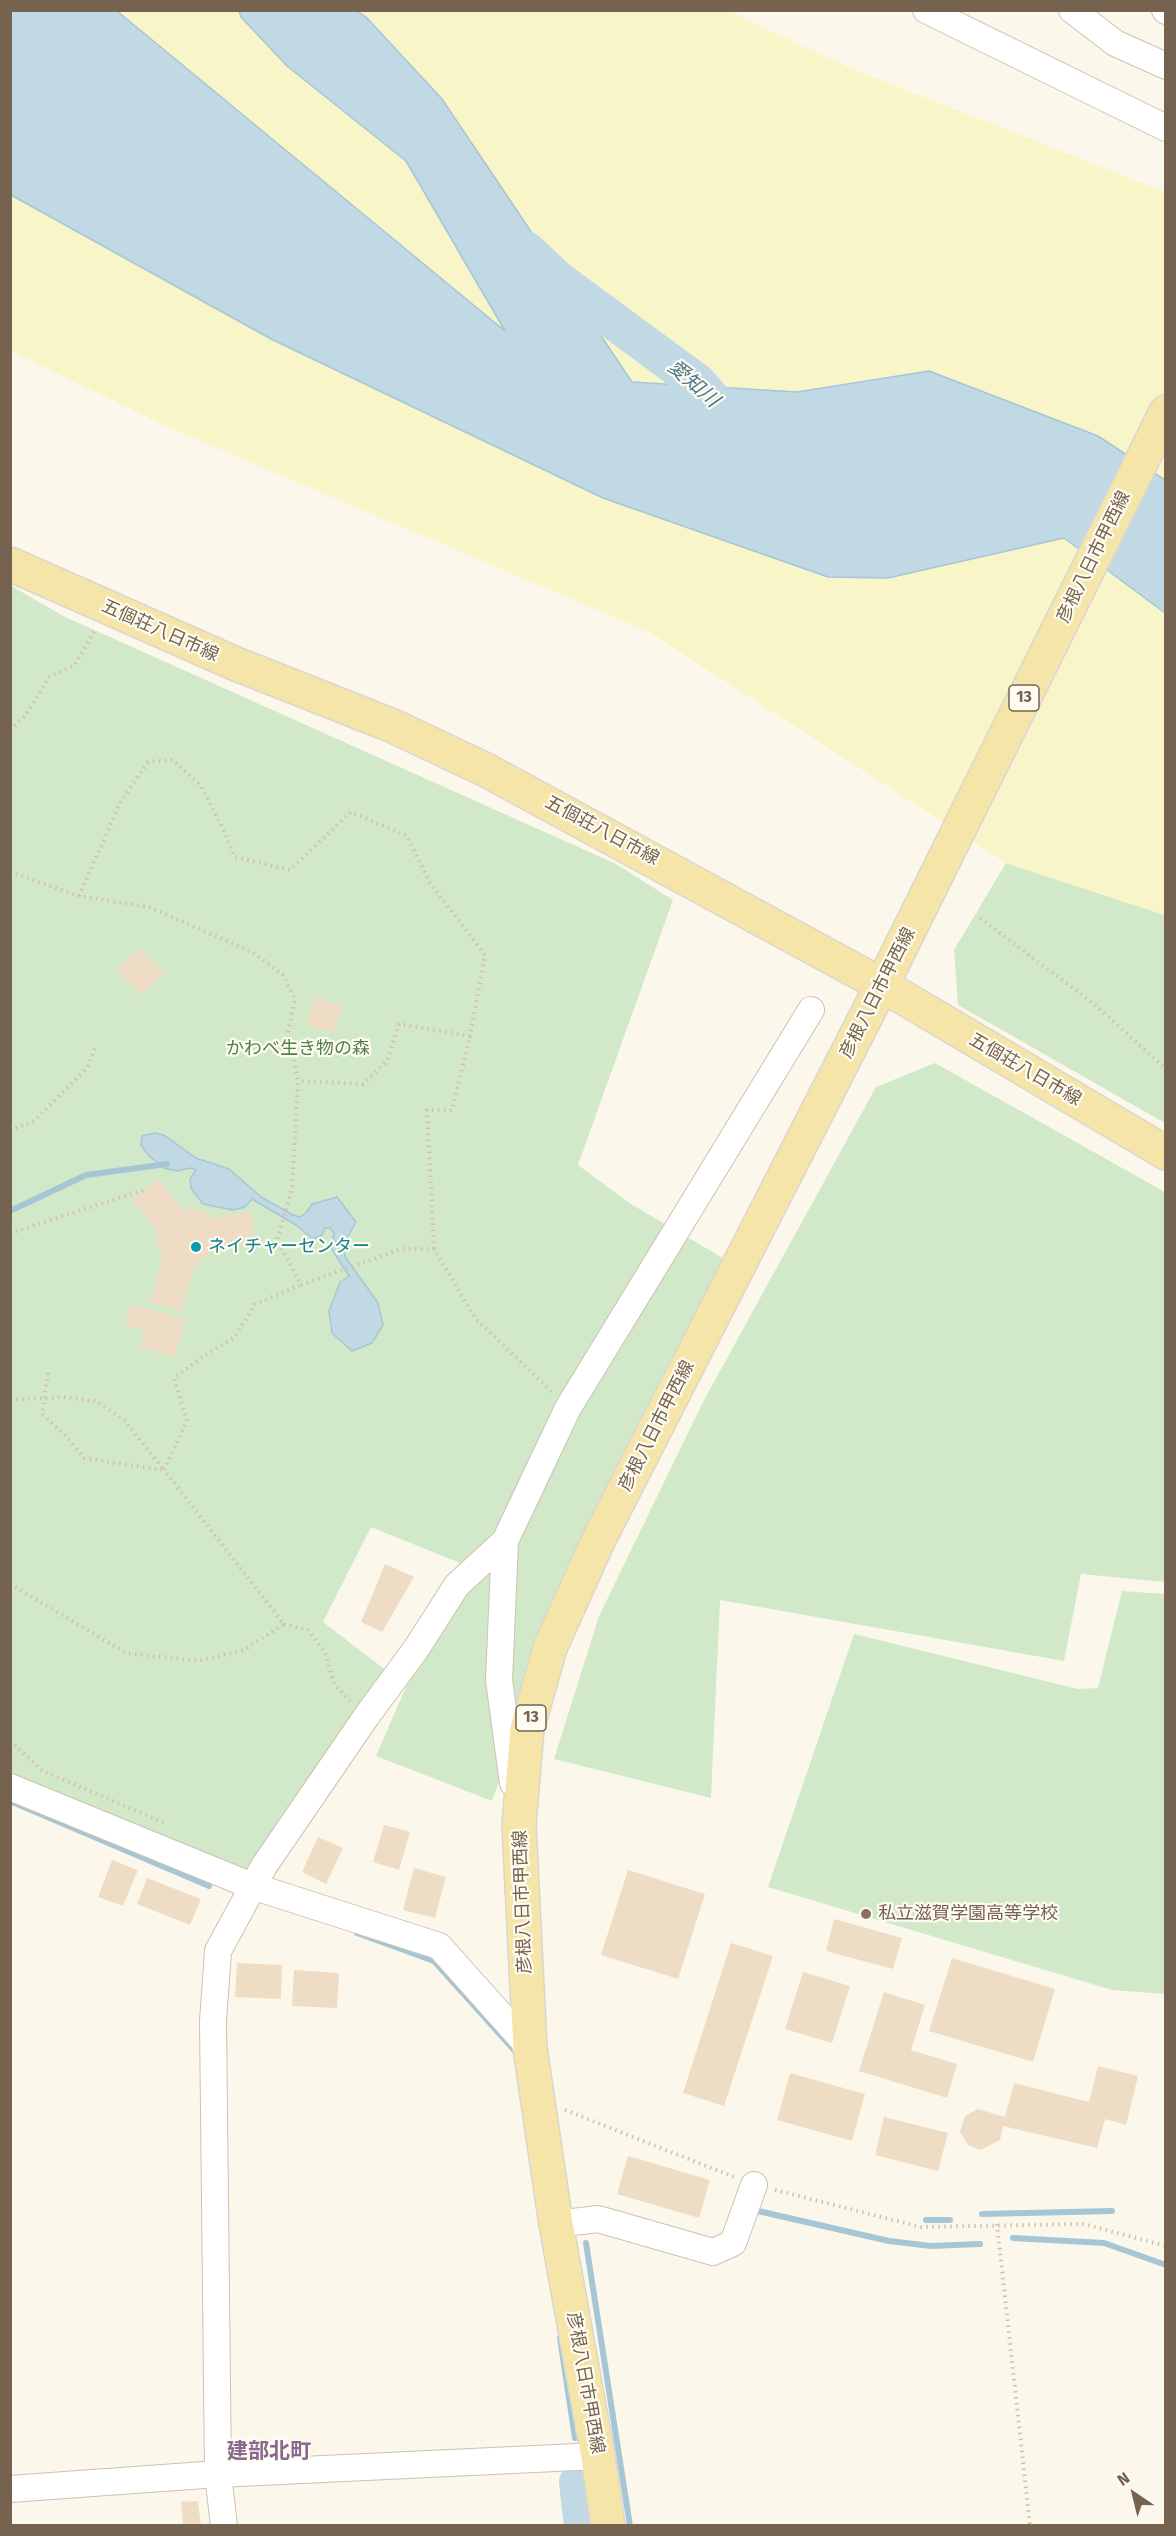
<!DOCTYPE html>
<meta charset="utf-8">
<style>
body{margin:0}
#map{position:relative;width:1176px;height:2536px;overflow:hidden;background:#fbf8eb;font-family:"Fira Sans",sans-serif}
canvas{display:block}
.frame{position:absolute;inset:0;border:12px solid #75634f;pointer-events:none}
.north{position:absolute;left:1104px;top:2464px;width:60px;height:60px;-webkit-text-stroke:4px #fefbf1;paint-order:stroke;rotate:325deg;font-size:16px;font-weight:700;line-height:24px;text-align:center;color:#75634f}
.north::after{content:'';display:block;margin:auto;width:21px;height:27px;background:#75634f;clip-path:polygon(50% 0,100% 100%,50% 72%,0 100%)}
</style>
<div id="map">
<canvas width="1176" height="2536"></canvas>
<div class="frame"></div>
<div class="north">N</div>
</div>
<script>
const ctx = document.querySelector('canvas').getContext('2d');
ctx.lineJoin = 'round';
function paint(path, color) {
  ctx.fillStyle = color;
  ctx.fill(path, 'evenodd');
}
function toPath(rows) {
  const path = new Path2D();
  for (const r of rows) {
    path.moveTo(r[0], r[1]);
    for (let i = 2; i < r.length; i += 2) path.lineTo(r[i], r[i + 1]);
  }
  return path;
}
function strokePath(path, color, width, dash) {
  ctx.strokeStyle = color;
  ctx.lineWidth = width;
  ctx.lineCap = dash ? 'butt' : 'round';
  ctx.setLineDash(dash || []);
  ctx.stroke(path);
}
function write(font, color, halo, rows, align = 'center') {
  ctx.font = font + ' "Fira Sans","Noto Sans JP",sans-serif';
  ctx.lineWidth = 4.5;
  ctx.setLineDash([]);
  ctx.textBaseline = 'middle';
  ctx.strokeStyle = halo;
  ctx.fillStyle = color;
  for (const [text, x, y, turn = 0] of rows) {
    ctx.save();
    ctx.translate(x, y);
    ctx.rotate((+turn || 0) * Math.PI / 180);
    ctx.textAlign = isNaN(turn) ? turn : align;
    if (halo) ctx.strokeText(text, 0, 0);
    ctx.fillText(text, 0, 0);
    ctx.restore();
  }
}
const green = toPath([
 [10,585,63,616,616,864,673,900,578,1165,631,1204,728,1261,559,1610,492,1801,376,1756,460,1563,371,1527,323,1622,400,1681,264,1882,11,1778],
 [1006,863,1165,915,1165,1123,958,1005,954,950],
 [935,1063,1165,1192,1165,1582,1081,1574,1064,1661,720,1600,711,1798,554,1759,599,1616,704,1400,876,1087],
 [1122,1591,1165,1594,1165,1994,1112,1990,768,1887,854,1634,1078,1689,1098,1688]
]);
const sand = toPath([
 [10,11,728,11,850,68,1165,192,1165,915,1006,863,649,632,170,428,11,351]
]);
const water = toPath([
 [11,11,117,11,505,331,406,161,287,66,241,17,239,11,357,11,366,17,442,99,632,382,797,392,929,371,1098,436,1165,480,1165,613,1064,538,888,578,828,577,603,498,271,339,11,195,11,11],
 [155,1133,164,1135,196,1158,229,1169,261,1197,293,1215,300,1217,306,1213,312,1204,337,1197,356,1222,342,1247,346,1258,378,1303,383,1325,372,1343,352,1351,332,1333,329,1311,340,1282,349,1276,331,1248,334,1233,330,1228,325,1228,322,1235,313,1239,296,1225,252,1199,245,1207,233,1210,203,1204,191,1188,190,1179,196,1170,191,1168,177,1171,164,1168,149,1156,141,1145,142,1136,155,1133]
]);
const stream = toPath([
 [10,1211,86,1175,167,1164],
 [10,1801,209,1886],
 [357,1933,434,1961,515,2051],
 [758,2211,889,2241,931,2246,980,2244],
 [982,2214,1112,2211],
 [926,2220,950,2220],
 [1013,2238,1104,2243,1166,2265],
 [586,2243,630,2526],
 [560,2338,575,2438]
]);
const river = toPath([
 [526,250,558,280,698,383,734,425],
 [578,2482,583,2526]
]);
const building = toPath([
 [140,948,164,974,141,995,117,970],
 [315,997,342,1006,334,1033,307,1025],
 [159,1179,184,1211,189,1207,206,1212,207,1219,251,1211,256,1244,212,1251,193,1268,182,1311,150,1303,162,1257,154,1236,160,1235,132,1200],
 [131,1304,185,1319,175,1357,140,1347,144,1331,125,1325],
 [385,1564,414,1577,382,1632,361,1622],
 [384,1825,410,1832,399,1870,373,1862],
 [318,1837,343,1848,326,1884,302,1872],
 [112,1860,138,1870,123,1906,98,1897],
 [414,1868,446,1877,435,1918,403,1910],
 [628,1870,705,1894,678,1979,601,1955],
 [147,1878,201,1899,190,1925,137,1904],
 [834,1919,902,1938,893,1969,826,1951],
 [731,1943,773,1956,724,2106,683,2093],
 [952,1958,1055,1989,1033,2062,929,2031],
 [237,1963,282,1965,281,1999,235,1997],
 [294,1970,339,1973,337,2008,292,2006],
 [803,1972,850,1986,832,2043,785,2029],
 [884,1992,925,2005,911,2050,957,2064,947,2098,859,2071],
 [1098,2066,1138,2076,1126,2125,1105,2119,1097,2148,1003,2126,1000,2140,981,2150,968,2145,960,2132,965,2116,978,2109,1005,2117,1014,2083,1089,2102],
 [790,2073,865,2094,852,2141,777,2120],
 [884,2117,948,2133,938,2171,875,2155],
 [628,2156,710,2180,699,2218,617,2194],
 [198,2501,201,2526,183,2526,181,2502]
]);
const path = toPath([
 [10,730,26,715,49,677,75,665,95,630],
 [10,872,79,896,149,907,252,952,283,975,295,999,288,1032,298,1081,292,1189,277,1240,301,1285,401,1249,434,1249,475,1318,553,1393],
 [79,896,120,803,148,762,173,760,201,786,220,823,235,857,290,870,351,812,407,836,430,883,485,955,470,1036,399,1024,387,1061,363,1084,298,1081],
 [980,918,1094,1004,1166,1069],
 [10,1130,34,1121,87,1068,96,1045],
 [10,1233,147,1189],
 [434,1249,427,1110,452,1110,470,1036],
 [48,1373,42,1414,65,1435,84,1458,163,1470],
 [10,1400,62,1397,96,1401,124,1420,164,1470],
 [10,1584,126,1653,198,1661,244,1650,284,1624,164,1470,187,1421,174,1378,202,1357,235,1337,255,1304,301,1285],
 [284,1624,308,1630,325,1652,334,1684,350,1701],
 [10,1741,43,1771,167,1824],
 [565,2110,734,2177],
 [775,2190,921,2227,1084,2224,1166,2246],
 [997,2224,1030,2526]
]);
const minor = toPath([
 [926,10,1166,128],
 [1072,10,1115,43,1166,66],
 [1165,10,1166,11],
 [505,1541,499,1680,513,1783],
 [10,1787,252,1886,439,1946,530,2048],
 [556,2224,598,2219,713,2252,733,2243,754,2185],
 [10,2489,218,2474,598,2456],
 [224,2526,218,2474,213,2021,218,1951,264,1866,366,1717,416,1649,457,1585,505,1541,568,1408,811,1010]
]);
const major = toPath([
 [10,564,236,664,393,726,486,770,882,985,1166,1153],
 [608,2526,598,2456,556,2224,530,2048,519,1825,527,1729,550,1648,598,1541,882,985,1166,412]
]);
const markers = [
 [196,1247,6,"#0f9aa8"],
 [866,1914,6,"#8d6e63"]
];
const shields = [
 [1024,698,30],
 [531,1718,30]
];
const shieldNames = [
 ["13",1024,698],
 ["13",531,1718]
];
const streetNames = [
 ["彦根八日市甲西線",1094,557,-64],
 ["五個荘八日市線",160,631,24],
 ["五個荘八日市線",602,831,28],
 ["彦根八日市甲西線",878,993,-63],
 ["五個荘八日市線",1025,1070,30],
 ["彦根八日市甲西線",657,1426,-63],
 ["彦根八日市甲西線",523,1902,-92],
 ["彦根八日市甲西線",585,2383,80]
];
const parkNames = [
 ["かわべ生き物の森",298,1049]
];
const cultureNames = [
 ["ネイチャーセンター",208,1247]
];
const educationNames = [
 ["私立滋賀学園高等学校",878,1914]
];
const waterNames = [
 ["愛知川",693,384,41]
];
const quarterNames = [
 ["建部北町",269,2452]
];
paint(green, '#d1e9c9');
paint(sand, '#f8f5c8');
paint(water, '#c0d9e4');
strokePath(water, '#a7c6d5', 1.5);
strokePath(stream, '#a7c6d5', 6);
strokePath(river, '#c0d9e4', 38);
paint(building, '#efdcc4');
strokePath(minor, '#cdc2b1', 28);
strokePath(major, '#dbd6d1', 36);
strokePath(path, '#d4c0a7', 4, [1.5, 4.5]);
strokePath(minor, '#fff', 26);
strokePath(major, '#f5e5a8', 33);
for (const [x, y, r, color] of markers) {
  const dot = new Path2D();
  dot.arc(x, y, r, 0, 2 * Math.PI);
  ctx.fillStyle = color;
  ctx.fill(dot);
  strokePath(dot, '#fefbf1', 2);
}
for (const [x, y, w] of shields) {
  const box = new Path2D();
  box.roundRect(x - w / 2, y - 13, w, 26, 4.5);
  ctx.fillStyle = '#fefbf1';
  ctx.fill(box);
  strokePath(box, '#75634f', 1.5);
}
write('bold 16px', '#75634f', null, shieldNames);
write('18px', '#75634f', '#fefbf1', streetNames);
write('18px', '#527f4b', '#fefbf1', parkNames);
write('18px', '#0d838f', '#fefbf1', cultureNames, 'left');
write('18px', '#785e54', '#fefbf1', educationNames, 'left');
write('italic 20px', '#4d788d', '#fefbf1', waterNames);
write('bold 21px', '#8a6790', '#fefbf1', quarterNames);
</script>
